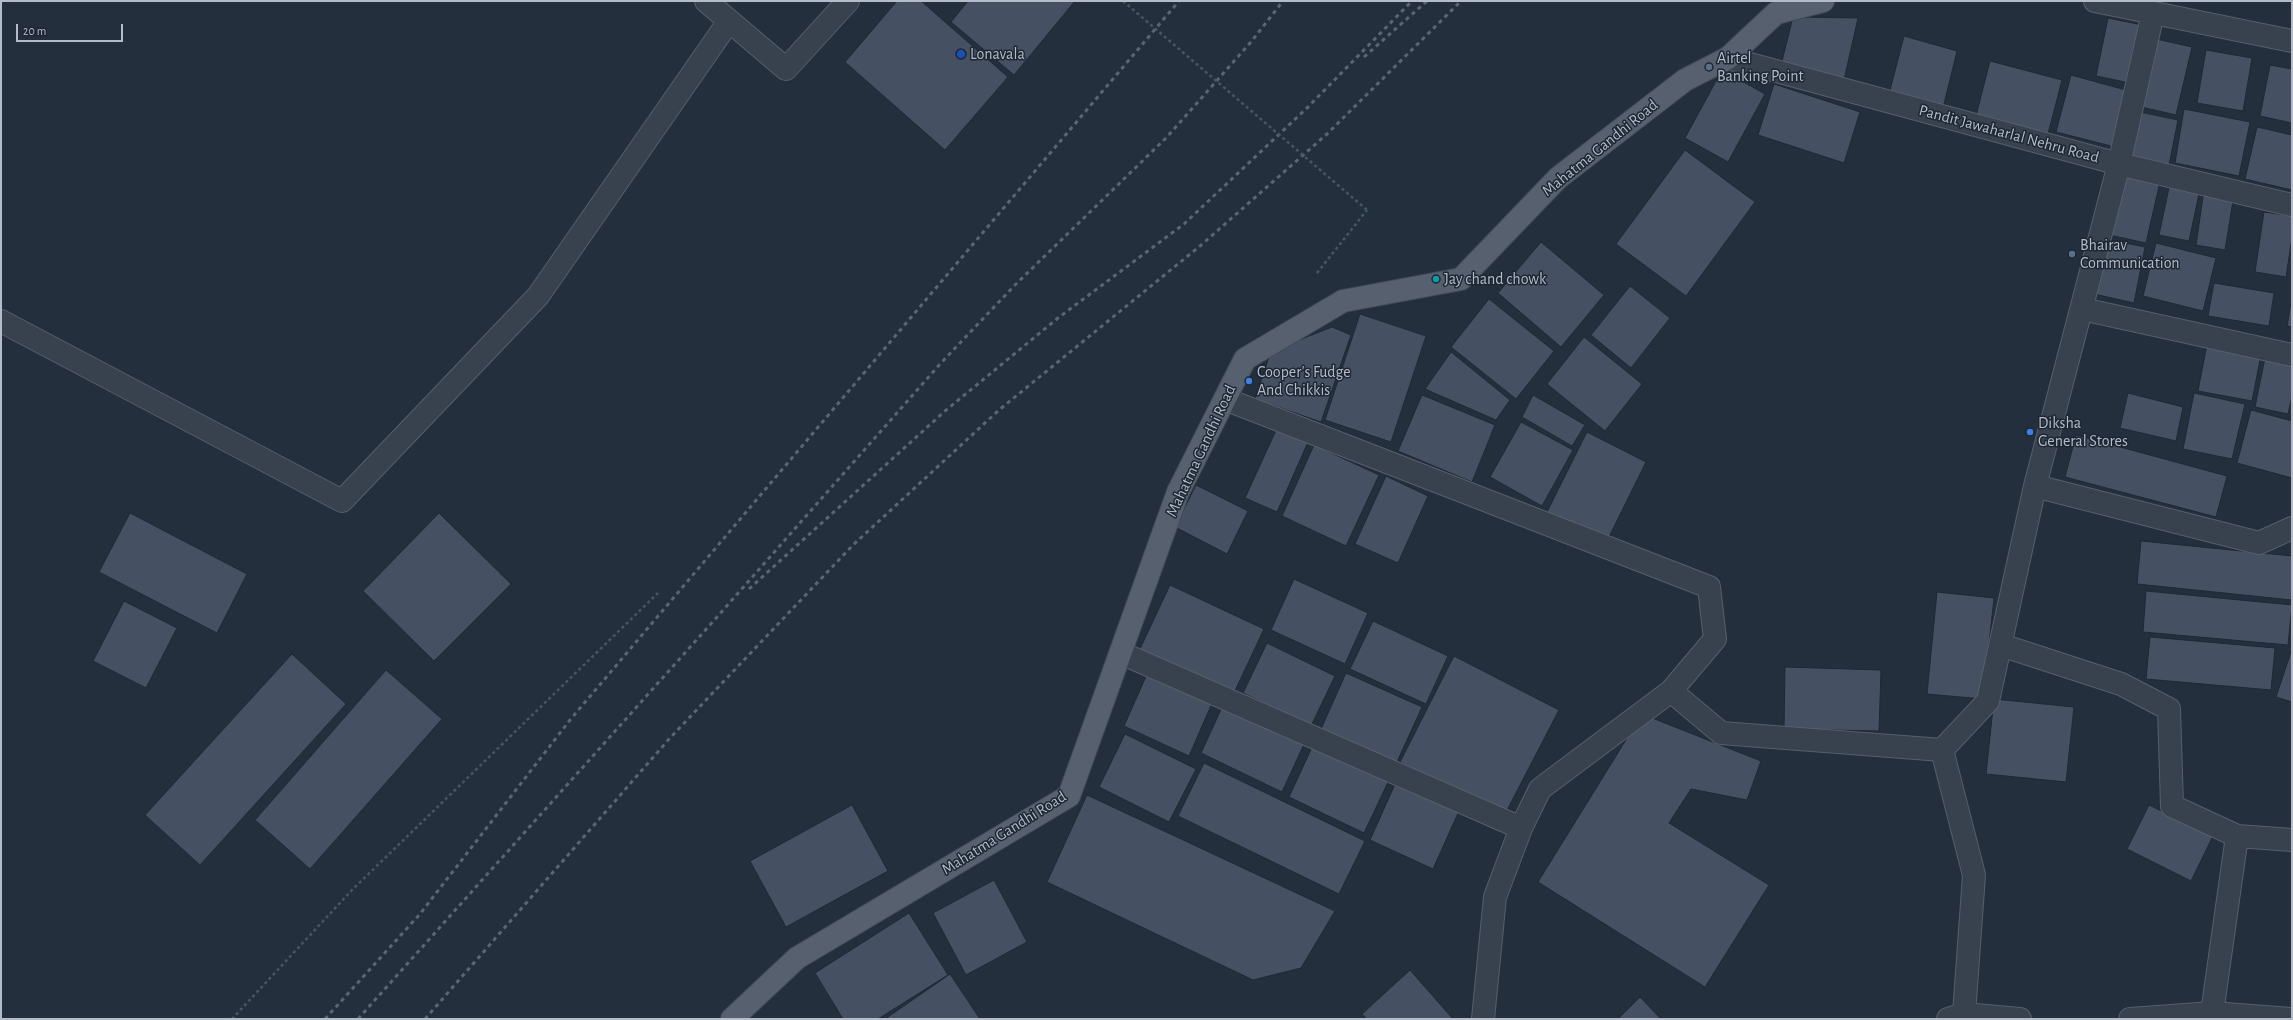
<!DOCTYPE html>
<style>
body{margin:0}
#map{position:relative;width:2293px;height:1020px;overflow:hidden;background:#242f3e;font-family:"Alegreya Sans",sans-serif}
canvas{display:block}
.frame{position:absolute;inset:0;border:2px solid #b4bcc9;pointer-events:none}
.scale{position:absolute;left:16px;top:24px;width:107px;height:18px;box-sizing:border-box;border:2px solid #b4bcc9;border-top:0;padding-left:5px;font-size:12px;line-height:14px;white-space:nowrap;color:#b4bcc9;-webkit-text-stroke:3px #1d2633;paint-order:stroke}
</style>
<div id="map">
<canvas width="2293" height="1020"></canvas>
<div class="frame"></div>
<div class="scale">20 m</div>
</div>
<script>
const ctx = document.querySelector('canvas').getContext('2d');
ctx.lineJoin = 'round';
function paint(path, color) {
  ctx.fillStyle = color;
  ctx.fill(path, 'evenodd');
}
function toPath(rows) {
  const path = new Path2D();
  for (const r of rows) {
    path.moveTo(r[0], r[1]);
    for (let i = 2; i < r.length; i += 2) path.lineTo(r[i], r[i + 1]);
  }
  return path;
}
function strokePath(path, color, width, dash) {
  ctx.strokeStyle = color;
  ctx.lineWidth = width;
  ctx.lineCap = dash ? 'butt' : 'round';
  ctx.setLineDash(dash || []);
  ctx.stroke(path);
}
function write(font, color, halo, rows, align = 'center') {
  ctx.font = font + ' "Alegreya Sans",sans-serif';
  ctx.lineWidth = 3;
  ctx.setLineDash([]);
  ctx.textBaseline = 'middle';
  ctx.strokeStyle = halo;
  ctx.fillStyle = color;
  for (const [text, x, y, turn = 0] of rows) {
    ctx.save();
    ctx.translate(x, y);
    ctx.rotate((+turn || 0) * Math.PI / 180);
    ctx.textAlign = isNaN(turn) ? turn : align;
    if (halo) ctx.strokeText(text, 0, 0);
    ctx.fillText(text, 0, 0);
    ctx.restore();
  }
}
const building = toPath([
 [897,1,921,1,1008,77,945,150,845,62,897,1],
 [968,1,1075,1,1014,75,951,22,968,1],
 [1793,17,1858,18,1844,80,1781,65,1793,17],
 [2108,18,2147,26,2135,84,2096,76,2108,18],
 [1904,36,1957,51,1943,108,1889,94,1904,36],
 [2156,39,2192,47,2176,115,2141,107,2156,39],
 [2206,50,2252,58,2243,111,2197,103,2206,50],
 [1990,61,2062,80,2047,138,1975,120,1990,61],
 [2270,65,2292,69,2292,123,2260,116,2270,65],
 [1722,70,1765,94,1728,162,1685,138,1722,70],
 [2071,75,2133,92,2119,148,2056,132,2071,75],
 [1774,84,1860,112,1844,163,1758,135,1774,84],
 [2184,109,2250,122,2239,176,2175,163,2184,109],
 [2140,112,2178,120,2169,165,2131,158,2140,112],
 [2257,127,2292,135,2292,190,2245,179,2257,127],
 [1685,150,1755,202,1686,296,1616,244,1685,150],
 [2122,174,2160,182,2146,243,2109,235,2122,174],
 [2170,183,2200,189,2189,241,2159,235,2170,183],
 [2204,190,2234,194,2225,250,2196,245,2204,190],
 [2264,212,2292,216,2292,237,2286,277,2255,272,2264,212],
 [2106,239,2145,247,2134,303,2094,294,2106,239],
 [1541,242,1604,295,1561,347,1498,293,1541,242],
 [2156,243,2216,258,2203,311,2143,296,2156,243],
 [2214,283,2274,293,2269,326,2208,316,2214,283],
 [1630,286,1670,318,1631,368,1591,335,1630,286],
 [2292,297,2292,327,2287,326,2292,297],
 [1489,299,1554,351,1516,399,1451,347,1489,299],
 [1360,314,1426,336,1391,442,1325,420,1360,314],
 [1332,327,1351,335,1321,422,1255,399,1271,351,1332,327],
 [1584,337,1642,384,1605,431,1547,384,1584,337],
 [2208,339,2262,350,2252,401,2198,391,2208,339],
 [1451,352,1510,400,1496,420,1425,389,1451,352],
 [2266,353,2292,359,2292,396,2288,414,2255,407,2266,353],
 [2128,393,2183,407,2176,441,2120,428,2128,393],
 [2194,393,2245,404,2232,459,2183,449,2194,393],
 [1422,395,1495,425,1472,482,1398,451,1422,395],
 [1533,395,1585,425,1572,446,1522,417,1533,395],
 [2251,410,2292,421,2292,478,2237,463,2251,410],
 [1521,422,1573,450,1542,506,1490,477,1521,422],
 [1278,426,1309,440,1277,512,1245,498,1278,426],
 [1587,432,1646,462,1606,543,1546,514,1587,432],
 [2076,435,2227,476,2216,517,2065,477,2076,435],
 [1314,445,1379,475,1346,546,1282,516,1314,445],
 [1386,476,1428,496,1398,563,1355,544,1386,476],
 [1196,485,1248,511,1227,554,1175,527,1196,485],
 [130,513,247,574,217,633,99,572,130,513],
 [439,513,511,584,434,661,363,591,439,513],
 [2141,541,2292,556,2292,600,2137,584,2141,541],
 [1294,579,1368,613,1345,664,1271,630,1294,579],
 [1170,585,1264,629,1233,695,1139,651,1170,585],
 [2146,591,2292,605,2288,645,2143,632,2146,591],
 [1937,592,1994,598,1983,699,1927,694,1937,592],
 [124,601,177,628,146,688,93,661,124,601],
 [1373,621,1448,656,1426,704,1350,669,1373,621],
 [2150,637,2275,648,2271,690,2146,679,2150,637],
 [1267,643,1335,676,1311,726,1243,693,1267,643],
 [2292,649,2292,702,2276,697,2292,649],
 [292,654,346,704,200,865,145,815,292,654],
 [1454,656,1559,710,1504,816,1400,762,1454,656],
 [1785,667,1881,670,1879,731,1784,729,1785,667],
 [386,670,442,719,310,869,255,820,386,670],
 [1148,672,1213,701,1189,756,1124,726,1148,672],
 [1346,673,1422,707,1396,764,1321,729,1346,673],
 [1994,699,2074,707,2066,782,1986,774,1994,699],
 [1224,703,1305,742,1282,792,1201,753,1224,703],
 [1642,714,1761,761,1747,800,1691,789,1669,823,1769,885,1705,987,1538,882,1642,714],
 [1125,734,1196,769,1169,822,1099,787,1125,734],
 [1314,743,1390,778,1364,833,1289,797,1314,743],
 [1204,763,1365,841,1339,894,1178,816,1204,763],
 [1396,782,1459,811,1433,869,1370,840,1396,782],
 [1087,795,1335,911,1301,968,1253,980,1047,882,1087,795],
 [852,805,888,871,786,927,750,861,852,805],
 [2149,805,2213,836,2191,881,2127,849,2149,805],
 [994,880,1027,942,966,975,933,913,994,880],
 [909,913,948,975,878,1019,843,1019,815,973,909,913],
 [1410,970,1453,1019,1367,1019,1362,1014,1410,970],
 [950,974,980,1019,885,1019,950,974],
 [1640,997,1661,1019,1618,1019,1640,997]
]);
const path = toPath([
 [1317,273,1367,210],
 [232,1019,352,890,658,593]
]);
const minor = toPath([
 [706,1,786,69,848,1],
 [2095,1,2292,41],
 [2153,13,2119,164,2035,486,2259,543,2292,528],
 [1728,58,2119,164,2292,205],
 [2082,309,2292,355],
 [1,321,342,501,538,296,729,21],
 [1225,399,1709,587,1715,639,1671,691],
 [2001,645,2121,684,2169,709,2172,806,2237,836],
 [1121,653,1521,828],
 [1942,750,1988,701,2035,486],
 [2212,1013,2237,836,2292,840],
 [1483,1019,1495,897,1521,828,1540,789,1671,691,1721,733,1942,750,1974,875,1964,1014],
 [1948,1019,1964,1014,2020,1019],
 [2130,1019,2212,1013,2291,1019]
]);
const major = toPath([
 [732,1019,797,958,1069,796,1178,492,1245,359,1343,301,1461,279,1558,178,1685,80,1728,58,1776,13,1823,1]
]);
const rail = toPath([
 [1364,57,1427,1],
 [749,589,945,411,1058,318,1184,224,1307,108,1412,1],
 [325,1019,420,914,570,720,1179,1],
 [358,1019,717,617,940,364,1015,285,1166,138,1251,42,1283,1],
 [425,1019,670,738,853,545,999,410,1200,246,1327,134,1461,1]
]);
const pathBridge = toPath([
 [1123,1,1367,210]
]);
const markers = [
 [961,54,5,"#1a4fb4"],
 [1709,67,4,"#5c6f8a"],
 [2072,254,4,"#5c6f8a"],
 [1436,279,4,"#0f9aa8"],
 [1249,381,4,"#3f7fe0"],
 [2030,432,4,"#3f7fe0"]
];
const poiNames = [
 ["Lonavala",970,54],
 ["Airtel",1717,58],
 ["Banking Point",1717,76],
 ["Bhairav",2080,245],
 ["Communication",2080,263],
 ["Jay chand chowk",1444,279],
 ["Cooper's Fudge",1257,372],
 ["And Chikkis",1257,390],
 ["Diksha",2038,423],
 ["General Stores",2038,441]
];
const streetNames = [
 ["Pandit Jawaharlal Nehru Road",2009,134,15],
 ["Mahatma Gandhi Road",1600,148,-39],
 ["Mahatma Gandhi Road",1201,451,-65],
 ["Mahatma Gandhi Road",1004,833,-32]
];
paint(building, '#455162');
strokePath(building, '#1f2835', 1);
strokePath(minor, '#565f6c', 24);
strokePath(major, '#414a57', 24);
strokePath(path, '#44595c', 2.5, [3, 3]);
strokePath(minor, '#38414e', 22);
strokePath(major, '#56606e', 22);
strokePath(rail, '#5a6575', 3, [4, 4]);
strokePath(pathBridge, '#44595c', 2.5, [3, 3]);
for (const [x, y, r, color] of markers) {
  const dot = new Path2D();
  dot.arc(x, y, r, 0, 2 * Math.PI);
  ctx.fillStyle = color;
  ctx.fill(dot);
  strokePath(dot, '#1d2633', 1.5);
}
write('16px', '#b4bcc9', '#1d2633', poiNames, 'left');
write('16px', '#b4bcc9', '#1d2633', streetNames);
</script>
